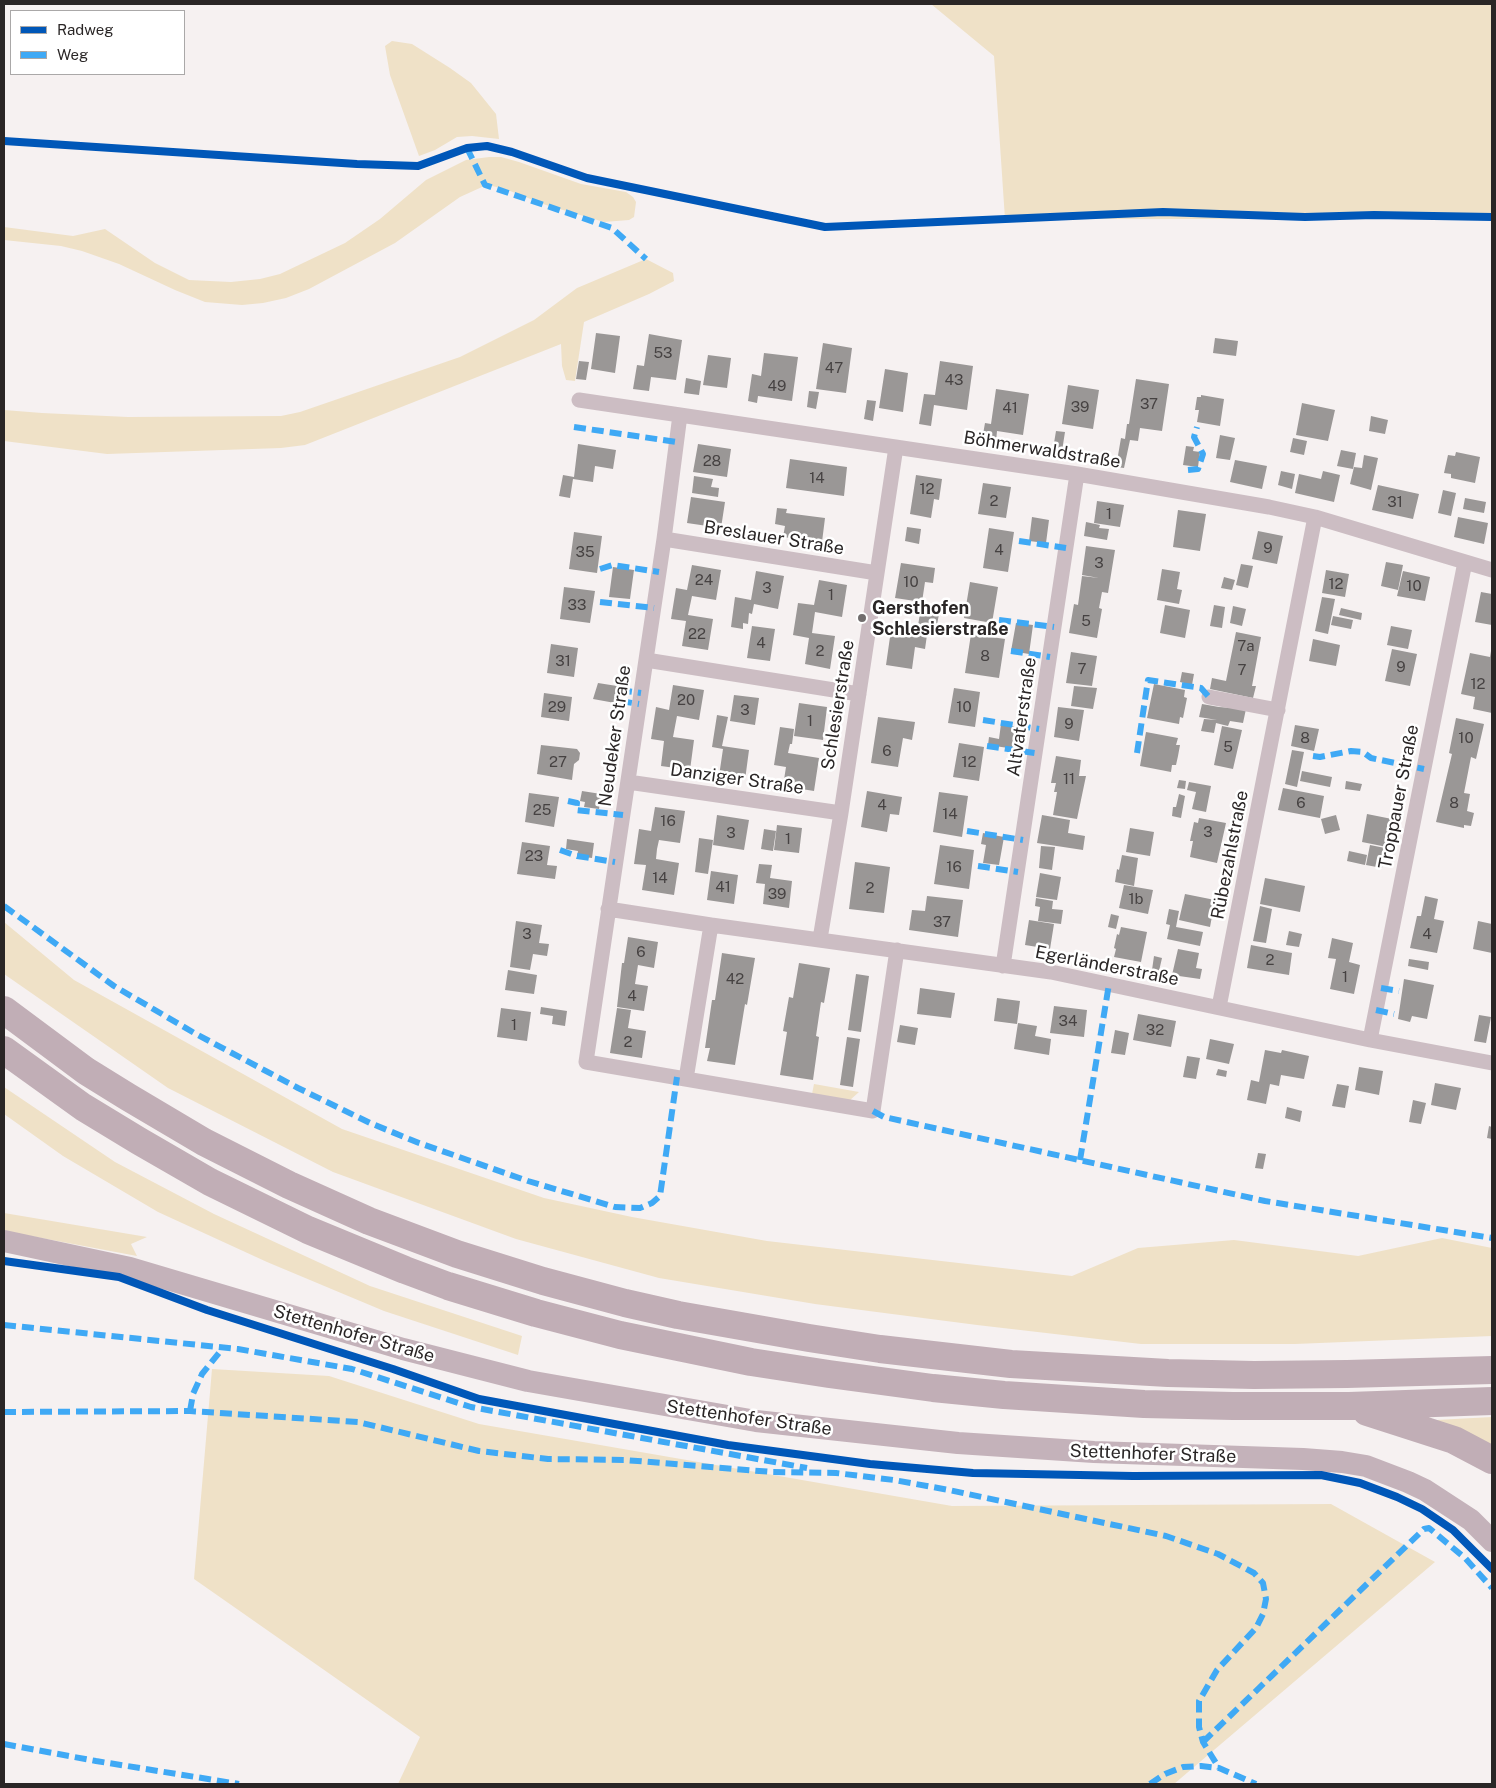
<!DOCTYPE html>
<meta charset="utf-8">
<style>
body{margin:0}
#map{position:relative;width:1496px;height:1788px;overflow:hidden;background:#f6f1f1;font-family:"Public Sans",sans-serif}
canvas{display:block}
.frame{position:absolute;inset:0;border:5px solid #2a2626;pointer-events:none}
.legend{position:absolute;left:10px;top:10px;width:175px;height:65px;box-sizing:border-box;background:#fff;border:1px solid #aaa8a8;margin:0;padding:6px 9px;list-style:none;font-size:15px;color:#2a2626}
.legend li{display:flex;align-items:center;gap:10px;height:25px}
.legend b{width:25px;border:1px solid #aaa8a8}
</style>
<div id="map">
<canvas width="1496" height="1788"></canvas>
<div class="frame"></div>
<ul class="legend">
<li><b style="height:6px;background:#0057b8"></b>Radweg</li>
<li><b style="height:6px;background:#3fa9f5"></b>Weg</li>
</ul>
</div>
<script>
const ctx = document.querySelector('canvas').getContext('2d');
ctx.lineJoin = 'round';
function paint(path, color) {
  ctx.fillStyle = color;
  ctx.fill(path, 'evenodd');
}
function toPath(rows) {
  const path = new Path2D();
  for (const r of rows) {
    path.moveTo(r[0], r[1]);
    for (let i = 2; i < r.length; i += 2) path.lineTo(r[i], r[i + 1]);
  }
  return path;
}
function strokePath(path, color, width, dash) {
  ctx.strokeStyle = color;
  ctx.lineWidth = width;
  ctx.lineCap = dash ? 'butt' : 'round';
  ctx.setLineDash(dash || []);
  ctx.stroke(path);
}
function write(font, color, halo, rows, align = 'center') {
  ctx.font = font + ' "Public Sans",sans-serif';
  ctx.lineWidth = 5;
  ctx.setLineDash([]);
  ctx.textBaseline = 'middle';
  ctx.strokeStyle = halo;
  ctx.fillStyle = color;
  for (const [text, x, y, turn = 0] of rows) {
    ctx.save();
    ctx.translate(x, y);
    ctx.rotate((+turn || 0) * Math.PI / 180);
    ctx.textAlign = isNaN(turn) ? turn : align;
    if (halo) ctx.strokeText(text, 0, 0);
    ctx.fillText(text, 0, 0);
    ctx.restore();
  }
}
const green = toPath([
 [931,4,1492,4,1492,219,1005,219,994,56],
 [392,41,412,44,450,68,471,83,496,114,499,139,472,136,457,137,435,150,419,156,390,75,385,46],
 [489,157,501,157,519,162,581,184,626,192,633,197,636,202,634,217,629,220,604,222,546,205,505,189,492,186,482,187,460,197,395,243,309,289,286,298,263,303,242,305,205,302,175,290,119,264,82,251,61,246,4,240,4,227,73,236,105,229,155,263,189,280,231,282,260,279,280,274,345,243,380,219,426,180,466,160],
 [646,259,673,273,674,281,649,294,584,322,575,381,566,380,562,366,561,344,305,445,281,448,107,454,4,441,4,410,42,413,128,417,281,416,300,412,460,357,534,320,577,288],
 [4,922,74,980,342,1129,544,1198,632,1217,767,1241,1072,1276,1138,1248,1234,1240,1358,1256,1442,1238,1492,1248,1492,1336,1295,1344,1141,1344,977,1325,815,1304,659,1278,516,1239,333,1172,168,1088,4,974],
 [814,1084,859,1092,849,1101,812,1094],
 [4,1087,115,1162,214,1214,370,1286,522,1336,518,1355,384,1311,267,1262,158,1212,63,1156,4,1114],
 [4,1213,147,1237,131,1244,137,1256,4,1231],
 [212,1369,329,1376,479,1424,952,1506,1331,1504,1435,1562,1174,1784,398,1784,420,1737,194,1579],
 [1492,1417,1492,1450,1436,1427,1436,1420]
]);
const building = toPath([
 [596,333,620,336,615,373,591,369],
 [649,334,682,340,676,380,651,377,649,391,633,389,637,365,644,366],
 [1215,338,1238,341,1236,356,1213,353],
 [823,343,852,348,846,393,816,389],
 [764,353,798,357,792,401,758,396,757,403,748,401,752,374,761,376],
 [708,355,731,358,727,388,703,385],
 [579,361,589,362,586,380,576,379],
 [940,361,973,366,967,410,934,405,931,426,919,424,924,394,935,395],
 [885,369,908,373,903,412,879,408],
 [686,378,701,381,699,395,684,393],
 [1136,379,1169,384,1162,431,1140,428,1138,441,1130,440,1124,468,1116,467,1121,438,1125,439,1127,424,1129,424],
 [1068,385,1099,390,1093,429,1062,424],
 [996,389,1029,394,1023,435,997,431,996,442,982,440,985,423,991,424],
 [809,391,819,392,816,409,807,407],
 [1201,395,1224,399,1220,426,1197,422,1199,410,1195,410,1197,397,1201,397],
 [867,400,876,401,873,421,864,419],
 [1302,403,1335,410,1328,441,1296,435],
 [1371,416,1388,420,1385,434,1369,431],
 [1056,431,1065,432,1062,451,1053,449],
 [1220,435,1235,438,1230,460,1216,458],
 [1293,438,1307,441,1304,455,1290,452],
 [578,444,616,450,613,469,595,466,593,482,573,479,570,498,559,496,563,475,574,477],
 [698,444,731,449,727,477,693,472],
 [1186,446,1194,447,1193,451,1200,452,1198,467,1183,465],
 [1341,450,1356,453,1353,469,1337,466],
 [1456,452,1480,457,1475,483,1451,478,1451,474,1444,473,1448,455,1455,456],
 [1364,455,1378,458,1371,490,1350,484,1354,467,1362,468],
 [790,459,847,467,844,496,786,488],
 [1235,460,1267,466,1262,489,1230,482],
 [1281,471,1295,474,1292,489,1278,485],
 [1323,471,1340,475,1334,502,1295,493,1299,474,1321,479],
 [916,475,942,479,939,500,934,499,931,518,910,514],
 [694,476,713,479,711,487,719,488,718,497,692,493],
 [983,483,1011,487,1006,518,978,514],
 [1378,485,1419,494,1413,519,1372,510],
 [1443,490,1456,493,1451,516,1438,513],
 [691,497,725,502,721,528,687,523],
 [1465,498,1486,502,1484,513,1463,509],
 [1097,501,1124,505,1120,527,1094,523],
 [777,508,787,509,786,513,825,518,822,542,783,537,785,526,775,524],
 [1178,510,1206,514,1200,551,1173,547],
 [1032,517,1049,520,1046,543,1029,541],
 [1458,517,1488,523,1484,544,1454,537],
 [1086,522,1100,525,1099,528,1109,529,1107,540,1084,536],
 [907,527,921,529,919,544,905,541],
 [989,528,1014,532,1008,572,983,568],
 [1258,531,1283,536,1277,564,1252,559],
 [574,532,602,536,597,573,569,569],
 [1086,546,1115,550,1108,593,1102,592,1099,608,1102,609,1097,638,1069,633,1074,604,1078,605,1082,576,1099,578,1082,575],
 [1386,562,1403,565,1398,590,1381,586],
 [901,563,935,568,933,583,925,582,922,602,895,598],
 [1241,564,1253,566,1248,588,1236,585],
 [692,565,721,570,716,600,692,596,688,615,713,619,708,650,682,646,686,621,671,619,676,588,687,590],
 [613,567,634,570,630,599,609,597],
 [1162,569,1180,572,1177,589,1182,590,1179,604,1157,600],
 [1326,570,1349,574,1345,597,1322,593],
 [756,571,784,576,778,609,754,604,752,614,749,613,748,624,743,623,743,629,731,627,735,597,751,600],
 [1403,571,1430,577,1425,601,1397,596],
 [1224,577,1235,580,1232,590,1221,588],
 [819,580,847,585,842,617,815,612,812,633,835,636,830,669,805,664,809,638,793,635,798,603,814,605],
 [970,582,998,587,992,623,964,618],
 [564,587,595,591,590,623,560,619],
 [1481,592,1492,594,1492,625,1475,622],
 [1322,597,1335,599,1328,634,1315,631],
 [1165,605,1190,610,1185,638,1160,633],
 [1214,605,1225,607,1222,628,1210,626],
 [1233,606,1246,609,1242,626,1230,623],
 [921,607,940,609,935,635,917,632],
 [1341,608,1362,613,1361,620,1339,615],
 [1333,616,1353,620,1351,629,1331,625],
 [1016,623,1033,625,1029,654,1011,651],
 [752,626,775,629,770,661,747,658],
 [1391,626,1412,630,1408,649,1387,645],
 [891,630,927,635,925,649,915,647,912,669,886,665],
 [1236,632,1261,637,1252,686,1256,686,1253,698,1210,689,1212,678,1226,681],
 [971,634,1005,639,999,678,965,673],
 [1313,639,1340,645,1336,666,1309,661],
 [551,644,578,648,574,677,547,673],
 [1392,649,1417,654,1410,686,1385,681],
 [1491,651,1492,689,1491,697,1492,697,1492,713,1473,709,1475,697,1461,694,1470,653,1490,657],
 [1071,652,1097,656,1092,686,1066,683],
 [1182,672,1194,674,1192,685,1180,682],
 [598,683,617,686,615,703,593,699],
 [1154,684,1185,690,1184,697,1187,698,1183,718,1180,717,1179,724,1147,718],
 [673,685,704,690,699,720,677,716,673,737,694,740,690,770,661,766,664,741,651,739,656,707,669,710],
 [1074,686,1097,688,1093,709,1071,706],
 [954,688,980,692,975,727,948,723],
 [544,693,572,697,569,721,541,717],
 [734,695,759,698,755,725,730,721],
 [799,703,827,707,823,740,794,736],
 [1202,704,1219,707,1246,709,1243,723,1230,721,1228,726,1216,723,1214,733,1201,731,1204,719,1217,720,1199,717],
 [1058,707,1084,710,1079,741,1054,737],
 [717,715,728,717,722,746,749,750,745,780,719,776,723,749,712,747],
 [878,717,915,722,912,740,903,738,898,767,871,763],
 [1456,718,1484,724,1476,759,1471,757,1464,793,1470,794,1467,811,1474,813,1471,826,1464,825,1464,828,1436,822,1452,754,1449,753],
 [1001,724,1018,727,1015,749,988,745,989,737,999,739],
 [1295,725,1319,729,1314,751,1291,746],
 [1222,726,1242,730,1233,769,1214,765],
 [780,727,794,729,792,744,790,744,788,753,819,758,814,791,783,786,786,767,774,765],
 [1146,732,1178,738,1176,745,1180,745,1178,756,1176,765,1172,765,1171,772,1140,766],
 [959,743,984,747,979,781,953,777],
 [541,745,577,749,580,753,579,760,574,764,572,780,537,774],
 [1292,750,1304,752,1297,787,1285,784],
 [1056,756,1081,760,1079,776,1086,776,1077,819,1053,815,1057,792,1054,792,1056,783,1051,783],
 [1302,771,1332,777,1330,787,1300,781],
 [1179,780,1186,781,1185,789,1177,788],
 [1346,781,1362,784,1360,791,1345,789],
 [1189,782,1211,786,1206,812,1192,809,1196,792,1187,790],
 [1283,788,1324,796,1320,818,1278,810],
 [582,791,601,794,599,809,584,807,585,802,580,801],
 [867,791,902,797,899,815,890,814,887,832,861,827],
 [939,792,968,796,962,837,933,832],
 [529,793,559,797,554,827,525,822],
 [1179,794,1185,796,1181,818,1172,816,1173,807,1176,807],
 [655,807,685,811,680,843,659,840,657,849,656,859,679,863,674,895,642,890,646,865,634,864,639,829,651,831],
 [1367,814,1392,819,1387,847,1362,842],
 [717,815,749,820,744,850,713,845],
 [1042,815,1070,820,1068,833,1085,836,1083,850,1037,843],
 [1336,815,1340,830,1325,834,1321,819],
 [1199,818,1226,823,1217,863,1190,857,1193,841,1190,841,1194,822,1198,823],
 [777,825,802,828,799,853,774,850],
 [1130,828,1154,832,1150,856,1126,852],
 [764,829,776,831,773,851,761,849],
 [983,833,1004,837,999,865,983,863,986,845,981,844],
 [699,838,713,840,708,874,695,872],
 [567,839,594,843,592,858,577,856,578,851,566,849],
 [522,842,550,846,547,865,557,866,555,879,517,874],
 [940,845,974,850,969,889,934,884],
 [1370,845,1385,848,1382,868,1366,865],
 [1041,846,1055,847,1052,870,1039,868],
 [1349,851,1367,855,1365,865,1347,861],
 [1122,855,1138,858,1134,886,1115,882,1117,869,1119,870],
 [855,862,890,867,884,913,849,909],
 [759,864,772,865,770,878,792,881,789,908,763,904,765,884,756,883],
 [711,871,738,875,734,904,707,900],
 [1040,873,1061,877,1057,900,1036,897],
 [1265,878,1305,886,1300,912,1260,904],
 [1124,885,1153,890,1148,914,1119,908],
 [1185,894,1215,900,1210,927,1179,920],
 [927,896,963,900,958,937,909,930,912,910,925,911],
 [1425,896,1438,899,1434,919,1444,921,1437,953,1410,948,1417,916,1421,916],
 [1036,898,1053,901,1052,909,1063,910,1061,924,1038,921,1040,907,1035,906],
 [1260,906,1272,909,1266,943,1253,941],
 [1169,909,1179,911,1176,927,1203,932,1200,946,1167,939,1170,925,1166,924],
 [1111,914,1119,916,1116,929,1108,927],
 [1029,920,1054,924,1050,949,1025,945],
 [516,921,542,925,539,943,549,944,547,956,533,954,530,970,510,967],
 [1478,921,1492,924,1492,953,1473,949],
 [1121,927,1147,932,1141,962,1114,957,1116,949,1114,948,1117,934,1119,935],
 [1289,931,1302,934,1299,947,1286,945],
 [628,937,658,942,654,968,638,965,635,984,648,986,644,1011,617,1007,622,963,624,963],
 [1332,938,1353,943,1349,962,1360,965,1354,994,1330,989,1336,959,1328,958],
 [1251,945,1292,953,1289,975,1247,968],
 [1178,949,1199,953,1196,968,1202,969,1200,979,1172,975],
 [722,953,755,958,747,1005,745,1004,735,1065,707,1061,710,1048,705,1048,712,1000,715,1000],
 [1154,956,1162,958,1159,971,1152,970],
 [1409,959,1429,962,1428,970,1408,966],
 [799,963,830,968,824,1003,821,1002,816,1036,819,1037,813,1080,780,1075,787,1032,783,1031,789,997,793,998],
 [508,970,537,975,534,994,505,990],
 [856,974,869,976,861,1032,848,1030],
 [1404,979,1434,985,1427,1019,1412,1016,1410,1022,1398,1019],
 [920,988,955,993,951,1018,917,1014],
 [997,998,1020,1001,1017,1024,994,1021],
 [1054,1006,1087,1010,1084,1037,1050,1033],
 [541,1007,567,1011,565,1026,552,1024,553,1016,540,1014],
 [501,1008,531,1012,527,1041,497,1037],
 [617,1008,631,1010,628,1028,646,1031,642,1058,610,1053],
 [1138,1014,1176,1021,1171,1047,1133,1040],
 [1479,1015,1491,1017,1486,1043,1474,1041],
 [1018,1023,1037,1026,1035,1036,1051,1039,1049,1055,1014,1049],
 [900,1025,918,1028,915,1045,897,1042],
 [1115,1030,1129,1033,1125,1055,1111,1053],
 [847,1037,860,1039,853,1087,840,1085],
 [1210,1039,1234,1044,1229,1064,1206,1059],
 [1265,1050,1281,1053,1282,1050,1309,1056,1304,1079,1281,1075,1279,1086,1270,1084,1266,1104,1247,1100,1251,1080,1259,1082],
 [1187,1056,1200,1058,1196,1079,1183,1077],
 [1359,1067,1383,1071,1379,1095,1355,1090],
 [1218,1069,1227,1071,1226,1077,1216,1075],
 [1435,1083,1461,1088,1456,1110,1431,1105],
 [1337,1084,1349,1086,1345,1108,1332,1106],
 [1413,1100,1426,1103,1421,1124,1409,1122],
 [1287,1107,1302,1111,1300,1122,1285,1118],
 [1489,1126,1492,1127,1492,1139,1487,1138],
 [1258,1153,1266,1154,1263,1169,1255,1168]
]);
const street = toPath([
 [579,400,1077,474,1269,507,1315,517,1492,570],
 [680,415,664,539,586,1062,873,1111,897,950],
 [664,539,877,573],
 [646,660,859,694],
 [1209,697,1278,710],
 [628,782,841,813],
 [608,909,711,925,1051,972,1370,1040,1492,1063],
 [820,939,841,813,896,447],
 [1003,966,1077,474],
 [1219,1007,1315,517],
 [1370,1040,1465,562],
 [686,1079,711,925]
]);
const secondary = toPath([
 [4,1241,130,1268,403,1349,528,1381,756,1421,958,1443,1094,1452,1303,1459,1342,1462,1366,1466,1408,1482,1425,1490,1471,1520,1492,1541]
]);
const highway = toPath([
 [4,1010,86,1071,128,1097,204,1142,289,1185,369,1221,457,1254,543,1281,625,1303,678,1315,809,1338,880,1349,1011,1364,1168,1373,1254,1375,1347,1374,1492,1370],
 [4,1050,83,1107,139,1141,210,1182,308,1230,405,1270,448,1286,536,1313,620,1335,751,1362,829,1374,933,1388,1004,1395,1144,1404,1233,1406,1349,1406,1492,1401],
 [1367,1412,1454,1440,1492,1460]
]);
const quiet = toPath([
 [467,148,485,185,612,228,646,259],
 [574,427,677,442],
 [1188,470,1198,469,1203,454,1194,437,1197,427],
 [1019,541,1066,548],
 [600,569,613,565,659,572],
 [600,602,654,608],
 [999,620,1054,627],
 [1011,651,1050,657],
 [620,690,641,693],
 [620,701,639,704],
 [983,720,1039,729],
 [987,746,1035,753],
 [1137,753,1148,680,1201,688,1209,697],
 [1313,756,1320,757,1351,751,1363,752,1371,758,1424,769],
 [568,801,577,803,576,810,623,815],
 [967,831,1023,840],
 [560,850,577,856,615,862],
 [978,866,1018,872],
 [4,906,114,986,196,1034,298,1088,370,1123,419,1143,528,1181,615,1207,640,1208,652,1203,660,1196,677,1077],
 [1381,988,1399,991],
 [1376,1010,1394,1014],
 [873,1111,884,1117,1265,1201,1492,1238],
 [1080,1160,1109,984],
 [4,1325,238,1349,352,1369,471,1407,807,1468],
 [190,1411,193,1394,202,1374,223,1348],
 [4,1412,190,1411,358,1422,479,1451,548,1459,625,1460,772,1472,836,1473,894,1480,949,1490,1166,1536,1218,1554,1254,1573,1263,1583,1266,1599,1263,1614,1256,1628,1217,1670,1199,1701,1199,1727,1203,1742,1219,1768],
 [1203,1742,1424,1529,1429,1528,1465,1558,1492,1588],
 [4,1744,96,1761,239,1784],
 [1150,1784,1165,1774,1183,1767,1201,1766,1219,1768,1256,1784]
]);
const cycleway = toPath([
 [4,141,357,164,418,166,467,148,487,146,512,152,587,178,825,227,1163,212,1305,217,1374,215,1492,217],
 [4,1261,119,1277,207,1310,393,1369,479,1399,728,1445,870,1464,973,1473,1133,1476,1321,1475,1360,1483,1397,1497,1422,1509,1453,1530,1492,1569]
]);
const markers = [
 [862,618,5,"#716d6d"]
];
const numberNames = [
 ["53",663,353],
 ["47",834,368],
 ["43",954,380],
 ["49",777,386],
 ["37",1149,404],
 ["39",1080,407],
 ["41",1010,408],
 ["28",712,461],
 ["14",817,478],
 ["12",927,489],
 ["2",994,501],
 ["31",1395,502],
 ["1",1109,514],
 ["9",1268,548],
 ["4",999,550],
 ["35",585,552],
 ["3",1099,563],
 ["24",704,580],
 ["10",911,582],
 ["12",1336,584],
 ["10",1414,586],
 ["3",767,588],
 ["1",831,595],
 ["33",577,605],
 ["5",1086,621],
 ["22",697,634],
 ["4",761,643],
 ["7a",1246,646],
 ["2",820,651],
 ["8",985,656],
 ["31",563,661],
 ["9",1401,667],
 ["7",1082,669],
 ["7",1242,670],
 ["12",1478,684],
 ["20",686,700],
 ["29",557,707],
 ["10",964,707],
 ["3",745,710],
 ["1",810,721],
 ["9",1069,724],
 ["8",1305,738],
 ["10",1466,738],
 ["5",1228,747],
 ["6",887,751],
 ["27",558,762],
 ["12",969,762],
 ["11",1069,779],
 ["6",1301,803],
 ["8",1454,803],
 ["4",882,805],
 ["25",542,810],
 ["14",950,814],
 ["16",668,821],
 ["3",1208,832],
 ["3",731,833],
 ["1",788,839],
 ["23",534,856],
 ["16",954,867],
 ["14",660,878],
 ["41",723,887],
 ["2",870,888],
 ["39",777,894],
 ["1b",1136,899],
 ["37",942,922],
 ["3",527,934],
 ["4",1427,934],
 ["6",641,952],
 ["2",1270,960],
 ["1",1345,977],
 ["42",735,979],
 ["4",632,996],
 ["34",1068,1021],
 ["1",514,1025],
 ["32",1155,1030],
 ["2",628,1042]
];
const streetNames = [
 ["Böhmerwaldstraße",1042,450,9],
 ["Breslauer Straße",774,538,9],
 ["Schlesierstraße",838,705,-81],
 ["Altvaterstraße",1022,717,-82],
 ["Neudeker Straße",615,736,-82],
 ["Danziger Straße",737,779,8],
 ["Troppauer Straße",1399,797,-79],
 ["Rübezahlstraße",1230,855,-79],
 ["Egerländerstraße",1107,966,11],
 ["Stettenhofer Straße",354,1334,16],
 ["Stettenhofer Straße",749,1418,8],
 ["Stettenhofer Straße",1153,1454,2]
];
const poiNames = [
 ["Gersthofen",872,608],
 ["Schlesierstraße",872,629]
];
paint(green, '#efe1c7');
paint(building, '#9a9796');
strokePath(street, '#ccbdc3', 15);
strokePath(secondary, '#c4b2ba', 22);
strokePath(highway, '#c1aeb6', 28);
strokePath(quiet, '#3fa9f5', 6, [12, 6]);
strokePath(cycleway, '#0057b8', 8);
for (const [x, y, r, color] of markers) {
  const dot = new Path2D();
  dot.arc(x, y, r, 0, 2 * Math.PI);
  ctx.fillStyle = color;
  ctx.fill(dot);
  strokePath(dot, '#fff', 2);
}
write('15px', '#464242', null, numberNames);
write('18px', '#2a2626', '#fff', streetNames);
write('bold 18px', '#2a2626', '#fff', poiNames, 'left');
</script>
